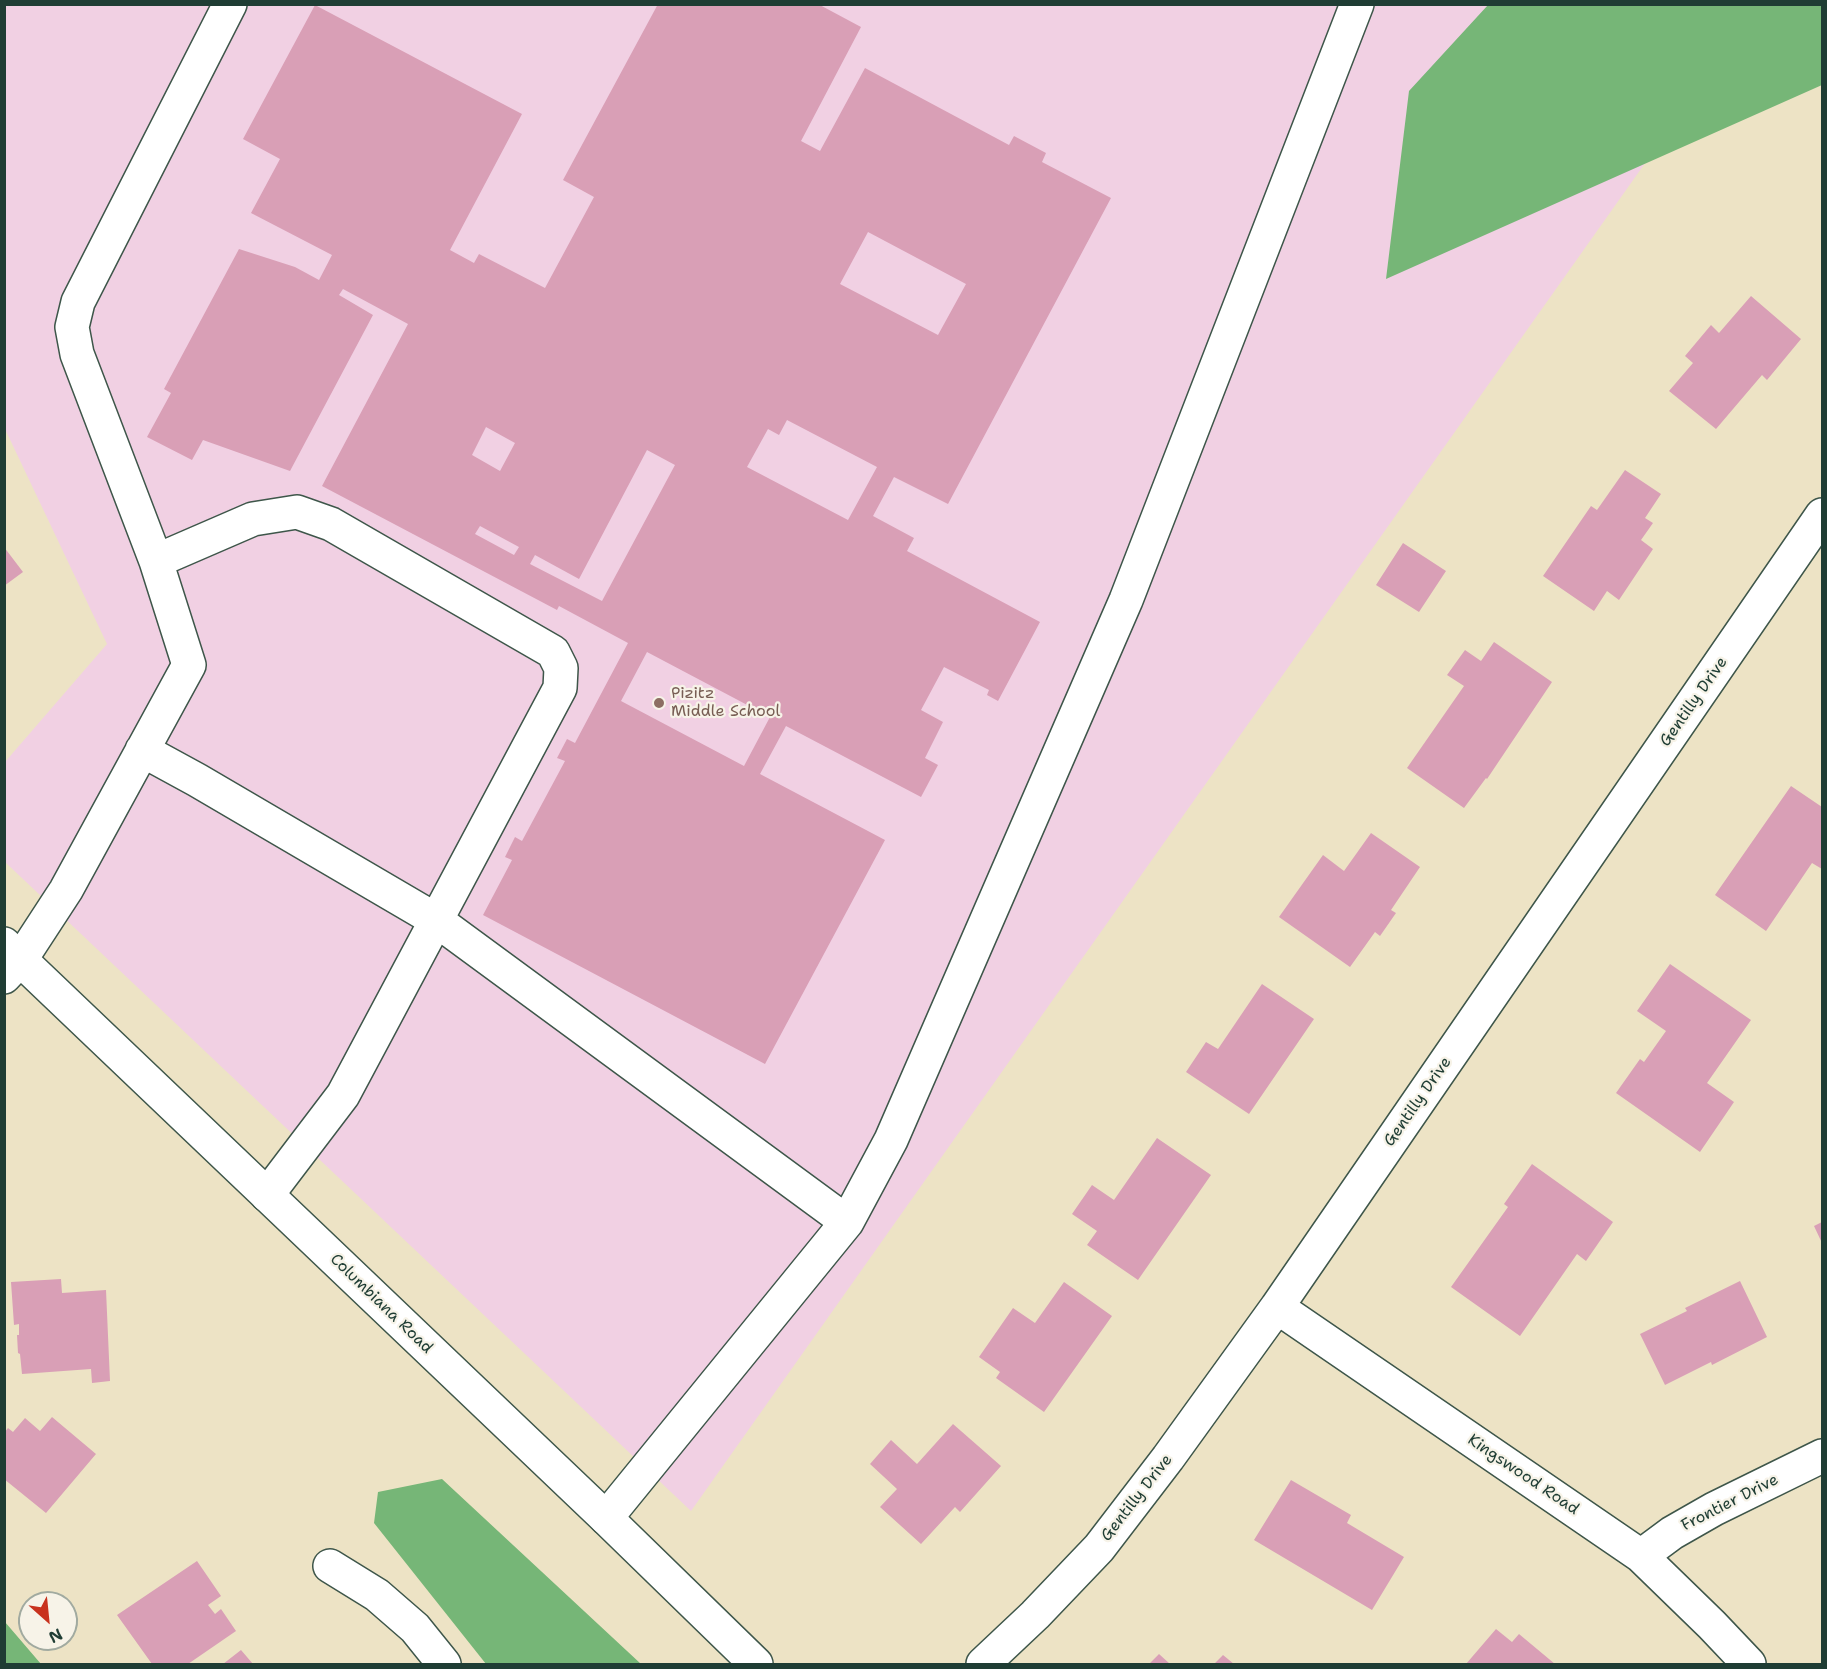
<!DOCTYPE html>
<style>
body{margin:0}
#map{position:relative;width:1827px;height:1669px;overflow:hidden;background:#ede3c5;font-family:"Shantell Sans",sans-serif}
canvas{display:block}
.frame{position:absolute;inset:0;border:6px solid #1f3d34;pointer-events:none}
.north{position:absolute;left:18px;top:1591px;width:60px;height:60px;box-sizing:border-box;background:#f7f3e8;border:2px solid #a1aaa0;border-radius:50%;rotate:153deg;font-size:16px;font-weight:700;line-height:24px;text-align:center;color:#1f3d34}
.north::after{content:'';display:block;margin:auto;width:21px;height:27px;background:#c8321e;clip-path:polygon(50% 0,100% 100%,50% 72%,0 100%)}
</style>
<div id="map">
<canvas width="1827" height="1669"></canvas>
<div class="frame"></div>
<div class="north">N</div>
</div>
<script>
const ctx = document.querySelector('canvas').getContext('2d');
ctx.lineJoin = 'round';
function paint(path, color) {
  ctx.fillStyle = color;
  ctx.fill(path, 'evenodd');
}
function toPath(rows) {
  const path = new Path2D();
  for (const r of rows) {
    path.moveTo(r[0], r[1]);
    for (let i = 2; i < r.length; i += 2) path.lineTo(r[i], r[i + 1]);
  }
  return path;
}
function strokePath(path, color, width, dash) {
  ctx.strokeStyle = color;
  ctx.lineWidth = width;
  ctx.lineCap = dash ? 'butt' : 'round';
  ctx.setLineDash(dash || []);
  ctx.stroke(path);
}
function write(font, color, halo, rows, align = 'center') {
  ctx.font = font + ' "Shantell Sans",sans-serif';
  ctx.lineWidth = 4.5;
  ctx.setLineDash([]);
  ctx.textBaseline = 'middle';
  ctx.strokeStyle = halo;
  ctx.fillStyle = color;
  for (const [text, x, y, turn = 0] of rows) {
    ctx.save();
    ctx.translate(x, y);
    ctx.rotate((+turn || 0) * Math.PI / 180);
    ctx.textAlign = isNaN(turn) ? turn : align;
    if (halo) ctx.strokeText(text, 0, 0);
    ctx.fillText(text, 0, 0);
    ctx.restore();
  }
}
const built = toPath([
 [5,5,1757,5,691,1511,5,862,5,762,107,644,5,429]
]);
const forest = toPath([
 [1488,5,1822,5,1822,85,1386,279,1409,91],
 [442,1479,641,1664,486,1664,374,1523,378,1492],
 [5,1622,41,1664,5,1664]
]);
const building = toPath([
 [658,4,818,4,861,27,801,141,820,151,865,68,1009,145,1014,136,1046,153,1042,162,1111,198,948,504,894,477,873,516,914,538,907,551,1040,622,998,701,987,695,989,690,944,667,921,710,943,722,925,758,938,765,921,797,786,726,760,774,885,840,765,1064,483,915,512,860,505,857,515,837,522,841,565,761,557,758,567,739,575,743,628,643,559,606,557,610,322,486,408,324,343,289,339,295,373,315,290,471,203,440,192,460,147,437,171,393,164,389,239,249,295,267,319,280,332,255,251,213,280,159,243,139,315,5,522,114,450,250,474,263,479,254,545,288,594,197,563,180],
 [868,232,966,284,938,335,840,284],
 [787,420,877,467,848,520,747,467,768,429,779,435],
 [486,427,515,443,500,471,472,455],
 [647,450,675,465,602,601,530,564,535,555,579,579],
 [480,526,519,547,514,555,475,534],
 [647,652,770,717,744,766,621,701],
 [1751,296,1801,339,1767,380,1762,375,1716,429,1669,391,1693,363,1685,356,1711,325,1719,333],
 [1625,470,1661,494,1645,518,1653,523,1641,540,1653,549,1619,600,1607,591,1594,611,1543,576,1591,506,1597,510],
 [1403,543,1446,571,1419,612,1376,585],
 [4,547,23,572,4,586],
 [1494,642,1552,682,1487,779,1486,778,1464,808,1407,768,1464,686,1447,675,1465,650,1481,661],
 [1791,786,1822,807,1822,869,1812,863,1766,931,1715,895],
 [1371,833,1420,867,1391,910,1396,913,1380,936,1375,932,1350,967,1279,917,1323,855,1344,871],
 [1670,964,1751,1020,1707,1083,1734,1102,1700,1152,1616,1093,1640,1059,1644,1062,1666,1031,1637,1011],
 [1262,984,1314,1019,1249,1114,1186,1072,1206,1042,1218,1049],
 [1157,1138,1211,1175,1138,1280,1087,1245,1097,1231,1072,1214,1092,1185,1114,1200],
 [1532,1164,1613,1222,1586,1261,1577,1254,1520,1336,1451,1287,1508,1207,1504,1204],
 [1822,1222,1822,1243,1814,1226],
 [61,1279,62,1293,106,1290,110,1381,92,1383,91,1369,22,1374,20,1354,18,1353,17,1335,19,1335,19,1324,14,1325,11,1282],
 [1740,1281,1767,1337,1712,1365,1711,1362,1665,1385,1640,1334,1687,1311,1685,1308],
 [1064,1282,1112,1316,1044,1412,996,1378,1000,1372,979,1357,1013,1308,1035,1323],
 [52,1417,96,1454,46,1513,4,1479,4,1433,8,1428,13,1432,25,1418,40,1431],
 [953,1424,1001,1466,960,1512,955,1507,921,1544,880,1507,897,1489,870,1464,891,1440,917,1464],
 [1291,1480,1351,1515,1347,1523,1404,1557,1372,1610,1254,1540],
 [197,1561,221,1596,208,1605,215,1614,221,1609,236,1631,188,1664,152,1664,117,1615],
 [1496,1629,1512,1642,1519,1634,1555,1664,1466,1664],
 [241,1650,253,1664,223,1664],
 [1159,1654,1170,1664,1149,1664],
 [1223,1655,1234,1664,1214,1664]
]);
const minor = toPath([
 [156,561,253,519,297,512,331,524,553,652,561,668,560,688,343,1095,267,1195],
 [142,750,197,780,436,920,847,1222],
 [4,977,21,959,66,890,189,665,156,561,77,354,72,327,78,302,230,4],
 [1277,1307,1641,1556,1712,1625,1749,1664],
 [606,1518,847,1222,891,1140,1126,600,1357,4],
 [1641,1556,1672,1533,1714,1509,1822,1456],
 [330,1566,377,1595,415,1628,444,1664],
 [983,1664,1035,1615,1099,1548,1168,1458,1277,1307,1822,515]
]);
const major = toPath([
 [4,944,606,1518,756,1664]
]);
const markers = [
 [659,703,6,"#8d6e63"]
];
const educationNames = [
 ["Pizitz",671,694],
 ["Middle School",671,712]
];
const streetNames = [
 ["Gentilly Drive",1694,702,-55],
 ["Gentilly Drive",1418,1102,-55],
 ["Columbiana Road",381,1304,44],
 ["Kingswood Road",1523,1475,34],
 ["Gentilly Drive",1137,1498,-52],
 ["Frontier Drive",1730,1503,-27]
];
paint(built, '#f1d0e3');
paint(forest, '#76b677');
paint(building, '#d99fb6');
strokePath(minor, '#3e564a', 36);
strokePath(major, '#3e564a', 36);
strokePath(minor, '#fff', 33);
strokePath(major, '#fff', 33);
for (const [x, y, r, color] of markers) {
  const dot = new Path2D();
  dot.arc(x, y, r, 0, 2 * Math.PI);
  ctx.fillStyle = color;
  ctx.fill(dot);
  strokePath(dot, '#f7f3e8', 2);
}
write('16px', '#785e54', '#f7f3e8', educationNames, 'left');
write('16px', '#1f3d34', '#f7f3e8', streetNames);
</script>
